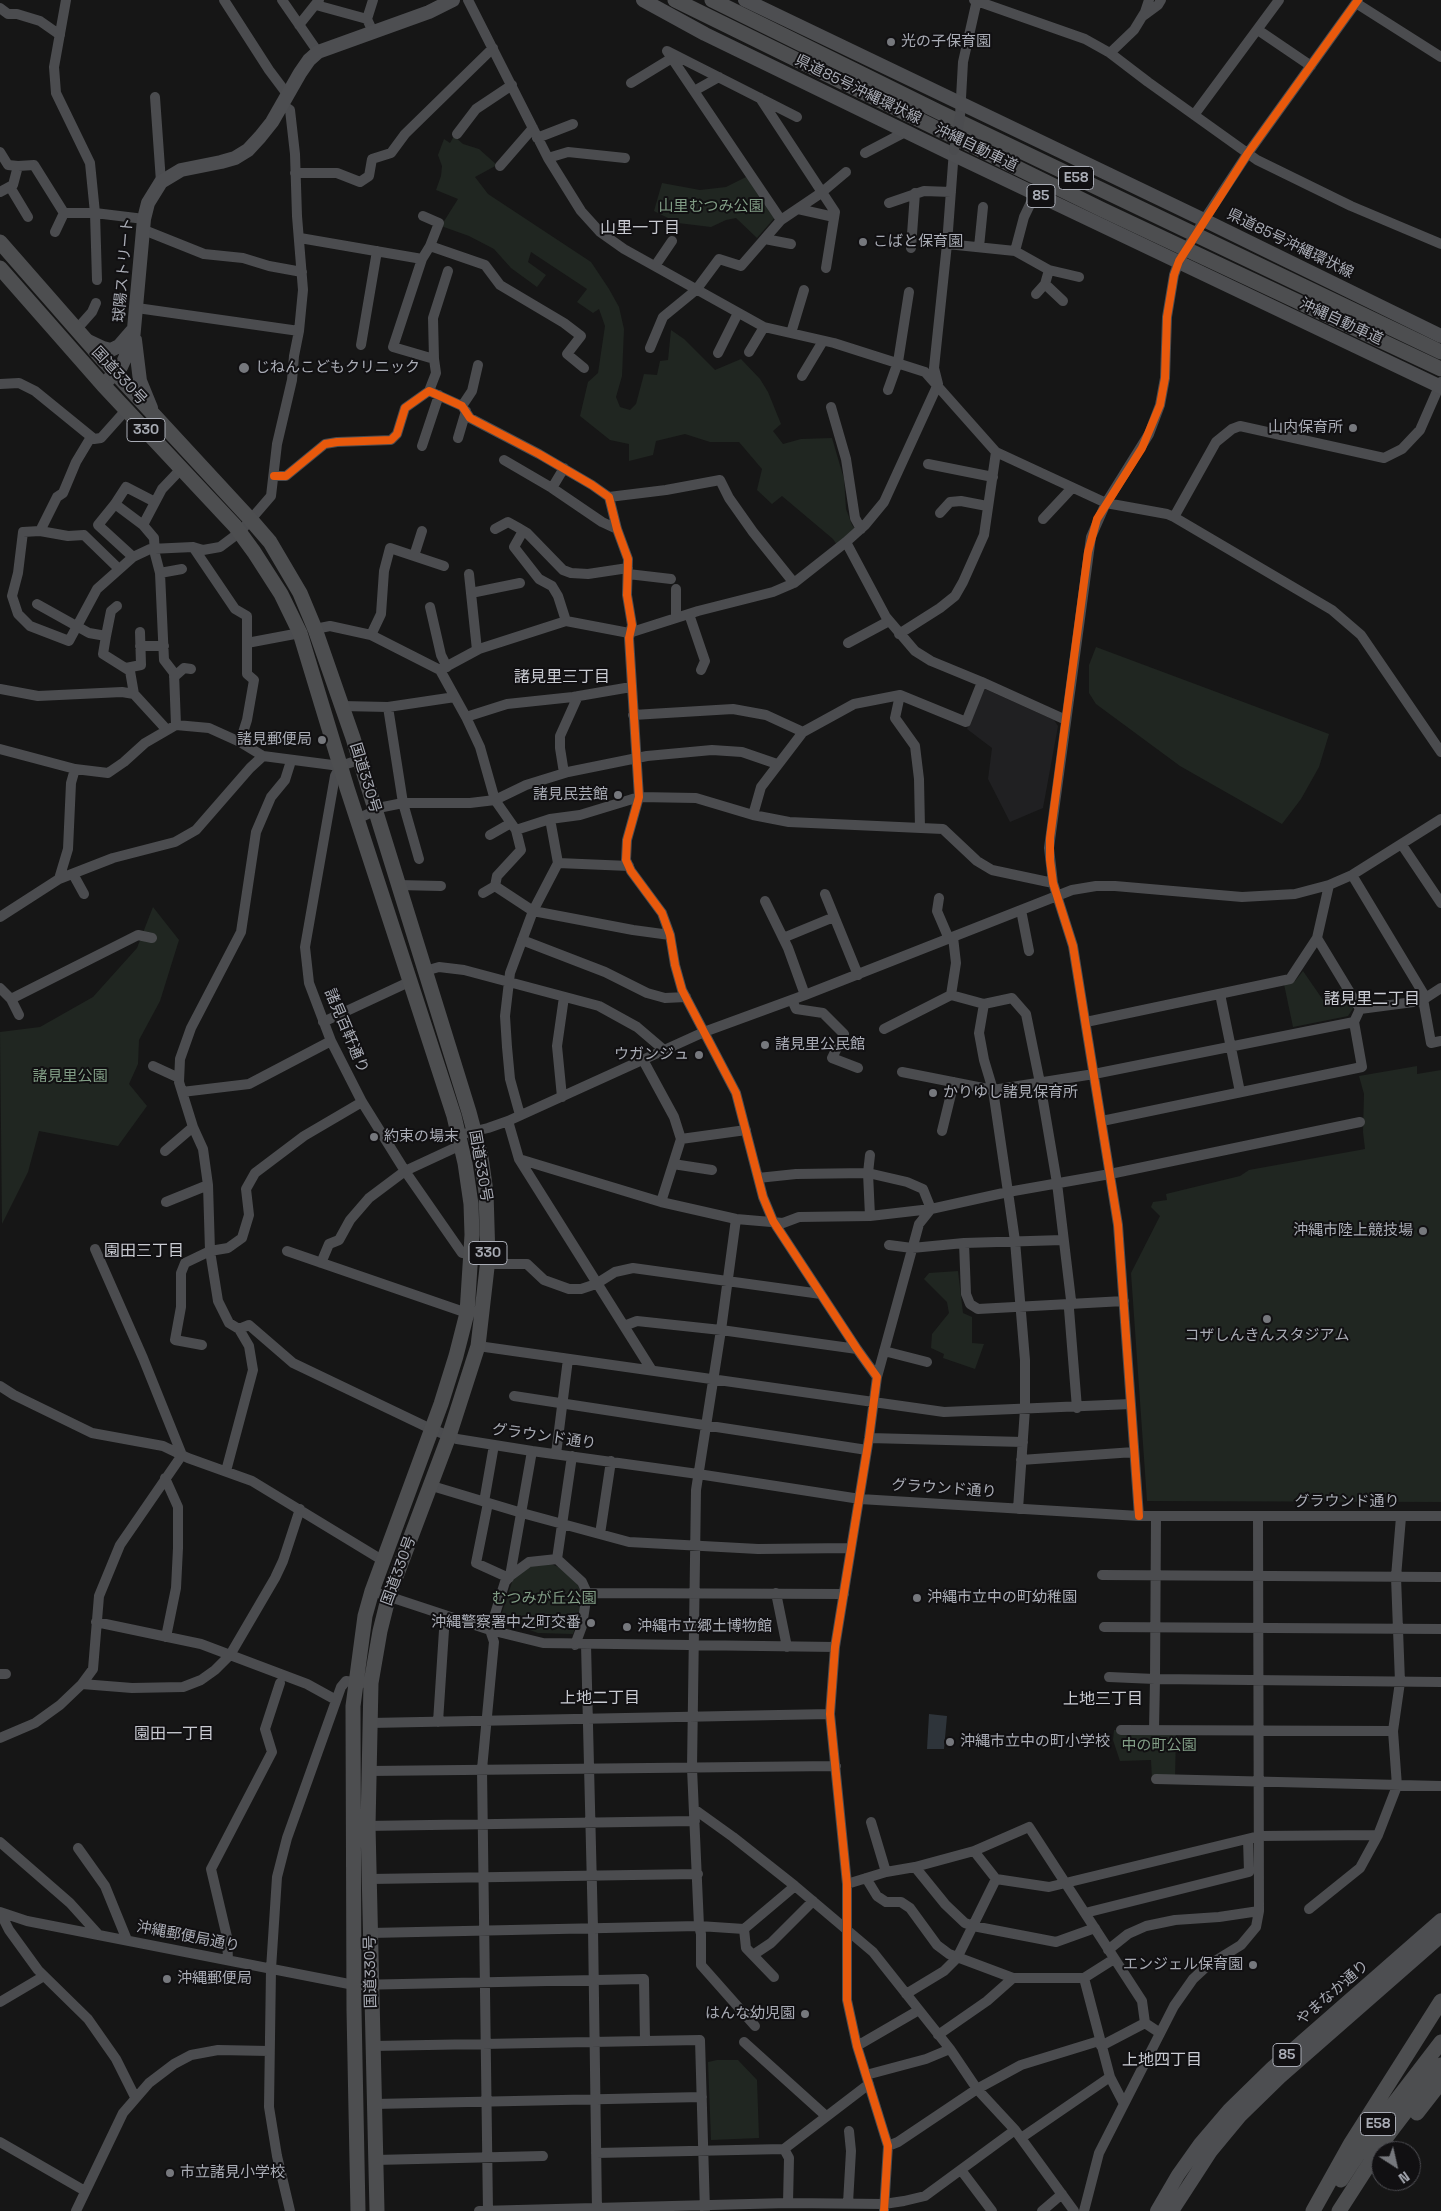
<!DOCTYPE html>
<meta charset="utf-8">
<style>
body{margin:0}
#map{position:relative;width:1441px;height:2211px;overflow:hidden;background:#161616;font-family:"Space Grotesk",sans-serif}
canvas{display:block}
.north{position:absolute;left:1371px;top:2141px;width:50px;height:50px;box-sizing:border-box;background:#111012;border:1px solid #4e4e53;border-radius:50%;rotate:145deg;font-size:14px;font-weight:700;line-height:20px;text-align:center;color:#a9acb5}
.north::after{content:'';display:block;margin:auto;width:18px;height:22px;background:#76787d;clip-path:polygon(50% 0,100% 100%,50% 72%,0 100%)}
</style>
<div id="map">
<canvas width="1441" height="2211"></canvas>
<div class="north">N</div>
</div>
<script>
const ctx = document.querySelector('canvas').getContext('2d');
ctx.lineJoin = 'round';
function paint(path, color) {
  ctx.fillStyle = color;
  ctx.fill(path, 'evenodd');
}
function toPath(rows) {
  const path = new Path2D();
  for (const r of rows) {
    path.moveTo(r[0], r[1]);
    for (let i = 2; i < r.length; i += 2) path.lineTo(r[i], r[i + 1]);
  }
  return path;
}
function strokePath(path, color, width, dash) {
  ctx.strokeStyle = color;
  ctx.lineWidth = width;
  ctx.lineCap = dash ? 'butt' : 'round';
  ctx.setLineDash(dash || []);
  ctx.stroke(path);
}
function write(font, color, halo, rows, align = 'center') {
  ctx.font = font + ' "Space Grotesk","Noto Sans JP",sans-serif';
  ctx.lineWidth = 4;
  ctx.setLineDash([]);
  ctx.textBaseline = 'middle';
  ctx.strokeStyle = halo;
  ctx.fillStyle = color;
  for (const [text, x, y, turn = 0] of rows) {
    ctx.save();
    ctx.translate(x, y);
    ctx.rotate((+turn || 0) * Math.PI / 180);
    ctx.textAlign = isNaN(turn) ? turn : align;
    if (halo) ctx.strokeText(text, 0, 0);
    ctx.fillText(text, 0, 0);
    ctx.restore();
  }
}
const built = toPath([
 [983,688,1054,720,1058,726,1043,808,1010,822,988,779,992,748,967,729]
]);
const green = toPath([
 [454,136,463,144,479,149,497,165,475,177,488,194,591,262,609,289,619,307,624,329,622,376,616,397,620,407,630,410,636,404,644,374,657,375,660,361,668,360,671,330,684,339,715,370,741,359,760,379,768,392,781,424,773,431,783,444,801,439,832,438,844,479,846,509,852,525,858,532,839,548,833,539,782,496,772,504,757,490,762,469,739,442,710,442,685,434,656,441,653,455,629,461,629,444,610,440,580,416,588,382,598,373,605,326,599,309,593,313,577,302,587,289,531,252,528,262,546,275,537,287,511,268,494,249,469,236,441,226,458,199,436,190,441,176,442,166,438,155,444,139,450,143],
 [746,177,777,215,757,238,736,218,726,220,711,227,678,223,654,211,662,183,700,190,726,187],
 [1096,647,1329,734,1319,767,1301,799,1282,824,1180,766,1096,704,1089,693,1089,665],
 [153,907,179,940,160,1001,139,1040,138,1064,129,1084,147,1106,118,1146,39,1131,28,1172,2,1224,0,1032,40,1027,93,997,137,948],
 [1303,971,1323,1000,1342,988,1354,1007,1348,1016,1293,1027,1284,984,1295,981],
 [1417,1066,1417,1074,1441,1070,1441,1502,1147,1501,1131,1273,1160,1216,1151,1207,1153,1202,1167,1200,1166,1194,1240,1176,1249,1170,1365,1149,1363,1132,1364,1094,1359,1076],
 [958,1271,963,1313,972,1317,972,1343,984,1344,975,1369,943,1358,944,1354,931,1348,932,1334,949,1313,947,1302,924,1279,929,1273],
 [549,1563,563,1569,576,1582,581,1591,582,1606,573,1634,538,1633,500,1619,514,1576,531,1566],
 [1114,1730,1176,1731,1175,1780,1152,1779,1151,1760,1120,1761,1113,1740],
 [717,2060,738,2060,757,2080,759,2138,711,2140,708,2062]
]);
const water = toPath([
 [929,1714,947,1716,944,1749,927,1749]
]);
const minor = toPath([
 [66,0,54,67,56,93,90,163,95,213,144,219],
 [224,0,269,70,287,94],
 [282,0,318,52],
 [468,0,548,158,581,211,600,232,624,249,764,327,834,343,925,372,996,452,1106,503,1167,514,1174,517,1332,610,1361,635,1441,752],
 [974,0,1085,39,1110,53,1148,82,1257,160,1351,206,1441,244],
 [1356,3,1441,57],
 [316,5,367,19,373,32],
 [0,8,8,14,17,14,40,21,60,35],
 [1143,16,1158,5,1161,0],
 [367,19,373,0],
 [299,25,319,0],
 [1258,30,1311,66],
 [1110,53,1134,30,1145,12,1149,0],
 [631,83,672,58],
 [694,91,719,77],
 [155,97,161,182],
 [760,98,835,212,826,268],
 [1194,115,1279,0],
 [960,116,963,62,977,0],
 [457,134,476,109,512,85],
 [537,138,573,124],
 [0,152,8,165,18,166],
 [865,153,907,131],
 [548,158,568,152,625,158],
 [500,166,533,128],
 [295,173,337,173,360,182,369,176,372,159,391,153,405,134,493,48],
 [10,187,28,217],
 [0,192,13,185,18,166,34,165,64,213,95,213,97,280],
 [889,203,924,191,951,192],
 [798,209,834,217],
 [423,216,439,223,430,246],
 [781,220,667,51,797,117],
 [1204,220,1248,153,1358,0],
 [144,230,204,254,243,258,269,266,302,272],
 [55,232,64,213],
 [300,238,422,259,430,246,485,265,500,285,564,323,581,336,567,354,584,368],
 [765,239,791,244],
 [947,244,1015,251,1049,270,1079,277],
 [979,247,983,207],
 [911,248,915,193],
 [1015,251,1024,217,1035,194],
 [422,259,393,347,434,359,433,318,448,271],
 [655,266,672,241],
 [1049,270,1045,284,1063,301],
 [1036,294,1045,284],
 [137,308,299,331],
 [76,330,92,312,96,303],
 [791,333,804,290],
 [361,345,377,251],
 [650,348,663,317,696,290,719,259,741,266,781,220,821,193,846,172],
 [749,352,764,327],
 [718,353,738,313],
 [802,376,823,341],
 [0,384,19,383,35,391,94,439,101,438,126,410],
 [888,390,898,362,909,292],
 [429,391,436,373,434,359],
 [462,406,472,391,478,365],
 [831,407,846,459,855,518,861,529],
 [91,437,76,462,63,493,57,497,40,531,23,532,18,573,12,596,18,614,30,626,69,641,97,589,133,557,150,549,193,547,203,550,220,547,240,532,271,496,277,444,292,380,294,356,299,331,303,290,297,216,295,154,290,110,281,104],
 [458,438,466,411],
 [422,446,439,395],
 [504,460,552,488,602,522,617,529],
 [928,464,993,477],
 [274,476,286,476,325,444,337,442,391,440,397,434,405,408,429,391,462,406,470,418,539,454,592,485,609,497,617,529,628,559,627,595,632,625,629,638,639,797,627,840,626,860,631,871,662,913,670,935,675,965,682,990,736,1093,763,1197,773,1221,857,1349,877,1377,869,1438,835,1647,830,1714,847,1884,847,2000,857,2046,888,2146,884,2211],
 [552,488,564,468],
 [609,497,666,490,720,480,729,498,753,532,794,583],
 [115,504,143,525],
 [940,513,950,502,961,501,987,506],
 [1174,517,1216,442,1232,429,1240,426,1384,458,1402,449,1420,430,1441,382],
 [1043,519,1072,488],
 [495,529,508,522,517,527,527,533,563,570,571,573,588,574,628,568],
 [40,531,68,536,84,535,119,569],
 [523,531,514,547,539,579,552,586,558,596,566,621],
 [846,542,886,617,915,651,931,661,982,682],
 [193,547,235,609,247,616,247,674,254,680,247,720,240,742],
 [414,556,422,531],
 [133,557,98,525,115,504,126,487,155,502],
 [160,573,182,569],
 [469,574,477,650],
 [628,574,671,579],
 [676,589,676,618],
 [471,593,520,583],
 [37,604,89,633,106,636,103,654,130,671,134,694],
 [430,607,441,655,447,667],
 [689,614,705,661,701,670],
 [315,629,330,626,371,635,440,670,479,649,566,621,629,633,698,611,773,592,794,583,846,542,865,525,884,502,938,384,934,368,947,244,954,150],
 [899,634,940,608,955,596,963,582,984,535,996,452],
 [371,635,381,614,384,571,390,548,444,566],
 [106,636,111,611,117,606],
 [247,643,300,633],
 [848,643,889,621],
 [140,646,164,646],
 [126,668,141,665,140,632],
 [440,670,466,717,480,747,495,800,516,830,521,850,497,876,495,886,533,911,633,930,670,935],
 [174,677,184,668,191,669],
 [0,689,38,696,122,692,134,694,167,730],
 [900,695,895,718,915,746,919,779,920,828],
 [342,706,388,707,455,697],
 [388,707,403,803,419,859],
 [633,715,733,709,766,715,803,732],
 [466,717,507,704,573,697,631,687],
 [176,725,174,673,164,660,160,573,155,554,154,538,143,525,162,489,181,469],
 [0,749,75,769,108,773,124,762,145,743,176,725,209,728,240,742,263,756,340,766,359,760],
 [340,766,335,776,305,947,309,983,331,1041,362,1102,405,1171,462,1253,488,1259],
 [564,773,560,748,560,736,578,696],
 [753,815,761,787,803,732,854,704,900,695,966,722,982,682,1066,720],
 [357,819,383,807,403,803,470,803,495,800,526,785,568,772,647,756,712,750,742,752,777,764],
 [550,819,558,863,629,866],
 [516,830,550,819,580,815,639,797,696,798,753,815,789,822,943,829,977,861,992,870,1053,883],
 [490,835,511,823],
 [1402,845,1441,903],
 [73,874,84,894],
 [1352,875,1426,998],
 [59,879,68,849,71,783,75,769],
 [398,885,441,886],
 [483,893,495,886],
 [825,894,858,975],
 [939,898,937,911,949,939],
 [765,901,788,948,805,995],
 [1021,910,1029,951],
 [0,917,59,879,113,858,175,842,196,830,250,768,263,756],
 [953,937,956,963,951,995,984,1004,979,1033,984,1060,993,1090,1008,1192,1110,1174,1360,1122],
 [783,938,834,917],
 [1317,938,1360,1009],
 [522,940,605,972,647,993,665,998,686,997],
 [425,971,439,967,464,970,599,1006,637,1027,664,1050],
 [0,988,11,999,138,935,152,938],
 [1220,994,1240,1092],
 [11,999,19,1015],
 [1423,999,1431,1043,1441,1041],
 [792,1000,796,1009,823,1013,844,1034,832,1058,858,1068],
 [984,1004,1012,998,1026,1014,1040,1083,1057,1183,1071,1300,1069,1309,1077,1408],
 [1360,1009,1421,1001,1441,988],
 [323,1022,411,981],
 [1086,1022,1290,979,1317,938,1329,885],
 [884,1029,951,995],
 [643,1060,674,1117,681,1139,661,1202],
 [153,1066,179,1078],
 [902,1072,993,1090,1094,1074,1354,1022],
 [182,1092,249,1084,331,1041],
 [562,1097,557,1046,564,997],
 [520,1115,510,1079,507,1047,505,1016,510,973,533,911,558,863],
 [508,1121,519,1159,651,1369],
 [1102,1121,1362,1067,1354,1022,1360,1009],
 [942,1131,954,1082],
 [459,1135,488,1128,508,1121,704,1032,805,995,1072,890,1096,886,1115,886,1242,897,1295,894,1329,885,1352,875,1441,819],
 [681,1139,746,1130],
 [165,1151,193,1127],
 [870,1155,868,1173,870,1216],
 [519,1159,661,1202,736,1219,783,1223,799,1217,870,1216,931,1209,1008,1192,1015,1241,1025,1360,1025,1409,1018,1509],
 [673,1164,712,1170],
 [758,1178,796,1174,868,1173,907,1182,923,1189,931,1209],
 [166,1202,208,1185],
 [736,1219,721,1330,696,1490,692,1768,699,1926,701,1934,701,1965,755,2026],
 [964,1243,966,1294,970,1304,978,1309,1124,1301],
 [889,1245,912,1248,964,1243,1063,1240],
 [95,1249,143,1358,182,1455],
 [287,1251,467,1313],
 [321,1263,329,1244,339,1240,350,1220,369,1198,405,1171,461,1145],
 [488,1264,527,1264,544,1280,569,1289,581,1289,596,1284,615,1272,633,1268,821,1294],
 [624,1326,637,1321,721,1330,857,1349],
 [239,1329,249,1325,293,1363,431,1429,457,1439,532,1451,698,1474,860,1499,1139,1516,1441,1516],
 [202,1345,175,1340,181,1307,181,1273,185,1263,210,1251,228,1248,242,1238,249,1215,246,1189,255,1173,304,1136,362,1102],
 [478,1346,944,1412,1131,1404],
 [884,1351,927,1362],
 [877,1377,919,1224,931,1209],
 [0,1386,14,1395,92,1433,163,1446,188,1458,252,1481,382,1560],
 [514,1396,867,1450],
 [869,1438,1023,1442],
 [556,1454,568,1359],
 [1021,1460,1134,1452],
 [226,1471,253,1370,249,1346,239,1329,229,1323,218,1301,210,1251,208,1185,203,1149,193,1127,179,1082,180,1059,191,1028,241,932,256,832,271,797,285,780,291,761],
 [165,1478,178,1507,178,1548,176,1588,166,1637],
 [432,1486,522,1513,629,1542,758,1549,851,1548],
 [484,1502,494,1445],
 [488,1503,476,1563,509,1578],
 [1139,1516,1118,1225,1073,946,1053,883,1049,848,1091,537,1106,503,1149,434,1160,405,1165,378,1167,317,1174,275,1179,261],
 [1156,1516,1155,1679,1441,1682],
 [600,1534,611,1461],
 [557,1559,582,1582,587,1593,844,1594],
 [1102,1575,1441,1577],
 [510,1576,529,1562,557,1559,572,1456],
 [372,1591,490,1630,543,1643,835,1647],
 [776,1593,787,1647],
 [96,1622,201,1644,307,1684,336,1700],
 [1104,1627,1441,1629],
 [586,1644,593,1928,597,2211],
 [575,1645,582,1626,587,1593],
 [0,1674,6,1674],
 [1109,1677,1155,1679,1154,1730],
 [82,1684,132,1688,183,1687,201,1680,215,1670,230,1655,275,1578,283,1561,300,1509],
 [438,1722,445,1615],
 [370,1723,830,1714],
 [1121,1730,1393,1731],
 [0,1738,35,1723,60,1705,82,1684,93,1669,99,1596,120,1545,182,1455],
 [369,1771,836,1766],
 [1156,1779,1441,1786],
 [694,1809,733,1837,795,1886,873,1952,950,2049,977,2089,1015,2130,1074,2211],
 [871,1822,886,1872],
 [364,1826,695,1821],
 [0,1842,70,1903,98,1934],
 [78,1848,105,1886,127,1940],
 [974,1851,996,1879,1049,1887,1259,1836,1378,1835],
 [915,1867,945,1904,965,1923,973,1926,1056,1942,1095,1928],
 [866,1878,877,1896,886,1902,901,1902,910,1908,937,1945,949,1954,1013,1978,1084,1978],
 [370,1879,698,1874],
 [847,1884,886,1872,915,1867,974,1851,1029,1827,1142,2001,1145,2023,1160,2033],
 [1309,1909,1360,1868,1378,1835,1397,1786,1393,1731,1400,1682,1396,1577,1401,1517],
 [0,1912,27,1921,354,1985,644,1979,645,2041],
 [0,1912,9,1930,38,1970,88,2019,116,2059,135,2097],
 [1085,1913,1249,1872,1248,1839],
 [744,1929,746,1948,774,1977],
 [370,1933,699,1926,744,1929,795,1886],
 [1108,1950,1128,1934,1146,1926,1175,1920,1219,1917,1259,1911],
 [753,1955,771,1943,813,1901],
 [1114,1959,1084,1978,1110,2077,1124,2104],
 [228,1960,227,1937,211,1869,272,1752,265,1729,280,1683],
 [906,1994,944,1971,957,1958,996,1879],
 [0,2002,44,1976],
 [938,2035,987,2001,1013,1978],
 [744,2042,826,2116],
 [373,2046,700,2040,705,2211],
 [857,2046,919,2010],
 [1101,2046,1145,2023],
 [866,2075,926,2059,950,2049],
 [374,2104,702,2097],
 [1021,2138,1110,2077],
 [0,2142,85,2191],
 [888,2146,898,2142,977,2089,1021,2065,1099,2041],
 [784,2149,789,2158,788,2203],
 [596,2153,784,2149,869,2084],
 [375,2160,543,2156],
 [961,2170,992,2211],
 [848,2203,851,2151,849,2131],
 [76,2211,123,2113,149,2083,174,2064,191,2055,218,2050,269,2051],
 [290,2211,277,2156,269,2107,271,1969,277,1877,287,1838,341,1687,346,1681,362,1683],
 [479,2211,788,2203,884,2204,904,2201,925,2196,1015,2130],
 [488,2211,482,1769,494,1642,490,1630,505,1582,510,1576,532,1451],
 [1042,2211,1062,2194],
 [1084,2211,1099,2153,1174,2006,1193,1979,1207,1966,1241,1945,1256,1927,1259,1911,1258,1517]
]);
const major = toPath([
 [643,0,705,34,954,155,1441,387],
 [745,0,1204,220,1441,336],
 [86,340,103,348,111,350,119,346,132,331],
 [135,340,140,381,151,408],
 [103,385,121,367,133,340,144,219,148,203,161,182,181,170,221,162,235,158,248,150,260,137,272,122,300,73,309,60,318,52,429,12,453,0],
 [1157,2211,1178,2175,1200,2144,1229,2110,1272,2068,1441,1920],
 [1172,2211,1211,2151,1240,2116,1280,2077,1441,1936]
]);
const highway = toPath([
 [675,0,1103,210,1441,369],
 [712,0,939,112,1441,352],
 [0,242,106,363,251,520,270,542,300,593,315,629,353,738,469,1112,481,1157,486,1192,488,1259,478,1346,449,1436,389,1595,380,1631,371,1683,368,1826,377,2211],
 [0,268,103,385,235,526,254,552,281,594,300,633,347,788,454,1116,465,1163,471,1204,472,1235,467,1313,456,1356,441,1404,372,1591,365,1616,353,1706,354,2010,358,2211],
 [1417,2113,1441,2082],
 [1341,2180,1375,2128,1441,2042],
 [1313,2211,1351,2143,1441,2001],
 [1339,2211,1388,2135,1441,2065]
]);
const minorBridge = toPath([
 [954,150,960,116],
 [1179,261,1204,220]
]);
const cycleway = toPath([
 [274,476,286,476,325,444,337,442,391,440,397,434,405,408,429,391,462,406,470,418,539,454,592,485,609,497,617,529,628,559,627,595,632,625,629,638,639,797,627,840,626,860,631,871,662,913,670,935,675,965,682,990,736,1093,763,1197,773,1221,857,1349,877,1377,869,1438,835,1647,830,1714,847,1884,847,2000,857,2046,888,2146,884,2211],
 [1139,1516,1118,1225,1073,946,1053,883,1050,860,1050,838,1088,552,1097,519,1142,448,1160,405,1165,378,1167,317,1174,275,1179,261,1248,153,1358,0]
]);
const markers = [
 [891,42,5,"#76787d"],
 [863,242,5,"#76787d"],
 [244,368,6,"#76787d"],
 [1353,428,5,"#76787d"],
 [322,740,5,"#76787d"],
 [618,795,5,"#76787d"],
 [765,1045,5,"#76787d"],
 [699,1055,5,"#76787d"],
 [933,1093,5,"#76787d"],
 [374,1137,5,"#76787d"],
 [1423,1231,5,"#76787d"],
 [1267,1319,5,"#76787d"],
 [917,1598,5,"#76787d"],
 [591,1623,5,"#76787d"],
 [627,1627,5,"#76787d"],
 [950,1742,5,"#76787d"],
 [1253,1965,5,"#76787d"],
 [167,1979,5,"#76787d"],
 [805,2014,5,"#76787d"],
 [170,2173,5,"#76787d"]
];
const shields = [
 [1076,178,35],
 [1041,196,28],
 [146,430,38],
 [488,1253,38],
 [1287,2055,28],
 [1378,2124,35]
];
const shieldNames = [
 ["E58",1076,178],
 ["85",1041,196],
 ["330",146,430],
 ["330",488,1253],
 ["85",1287,2055],
 ["E58",1378,2124]
];
const poiNames = [
 ["光の子保育園",901,42],
 ["こばと保育園",873,242],
 ["じねんこどもクリニック",255,368],
 ["山内保育所",1343,428,"right"],
 ["諸見郵便局",312,740,"right"],
 ["諸見民芸館",608,795,"right"],
 ["諸見里公民館",775,1045],
 ["ウガンジュ",689,1055,"right"],
 ["かりゆし諸見保育所",943,1093],
 ["約束の場末",384,1137],
 ["沖縄市陸上競技場",1413,1231,"right"],
 ["コザしんきんスタジアム",1267,1336,"center"],
 ["沖縄市立中の町幼稚園",927,1598],
 ["沖縄警察署中之町交番",581,1623,"right"],
 ["沖縄市立郷土博物館",637,1627],
 ["沖縄市立中の町小学校",960,1742],
 ["エンジェル保育園",1243,1965,"right"],
 ["沖縄郵便局",177,1979],
 ["はんな幼児園",795,2014,"right"],
 ["市立諸見小学校",180,2173]
];
const streetNames = [
 ["県道85号沖縄環状線",858,90,26],
 ["沖縄自動車道",976,148,26],
 ["県道85号沖縄環状線",1290,244,26],
 ["球陽ストリート",124,270,-85],
 ["沖縄自動車道",1341,322,25],
 ["国道330号",119,376,47],
 ["国道330号",365,778,73],
 ["諸見百軒通り",346,1031,67],
 ["国道330号",480,1166,80],
 ["グラウンド通り",544,1437,8],
 ["グラウンド通り",944,1489,4],
 ["グラウンド通り",1347,1502],
 ["国道330号",399,1571,-70],
 ["沖縄郵便局通り",188,1937,11],
 ["国道330号",371,1972,-91],
 ["やまなか通り",1333,1993,-41]
];
const parkNames = [
 ["山里むつみ公園",711,207],
 ["諸見里公園",70,1077],
 ["むつみが丘公園",544,1599],
 ["中の町公園",1159,1746]
];
const neighbourhoodNames = [
 ["山里一丁目",640,229],
 ["諸見里三丁目",562,678],
 ["諸見里二丁目",1372,1000],
 ["園田三丁目",144,1252],
 ["上地二丁目",600,1699],
 ["上地三丁目",1103,1700],
 ["園田一丁目",174,1735],
 ["上地四丁目",1162,2061]
];
paint(built, '#202022');
paint(green, '#202621');
paint(water, '#2e343a');
strokePath(minor, '#4b4c4f', 10);
strokePath(major, '#4d4e51', 14);
strokePath(highway, '#4d4e50', 15);
strokePath(minorBridge, '#4b4c4f', 10);
strokePath(cycleway, '#e8590c', 8);
for (const [x, y, r, color] of markers) {
  const dot = new Path2D();
  dot.arc(x, y, r, 0, 2 * Math.PI);
  ctx.fillStyle = color;
  ctx.fill(dot);
  strokePath(dot, '#111012', 2);
}
for (const [x, y, w] of shields) {
  const box = new Path2D();
  box.roundRect(x - w / 2, y - 11.5, w, 23, 4);
  ctx.fillStyle = '#111012';
  ctx.fill(box);
  strokePath(box, '#a9acb5', 1);
}
write('bold 14px', '#a9acb5', null, shieldNames);
write('15px', '#a9acb5', '#111012', poiNames, 'left');
write('15px', '#a9acb5', '#111012', streetNames);
write('15px', '#829e86', '#111012', parkNames);
write('16px', '#c9cbd2', '#111012', neighbourhoodNames);
</script>
